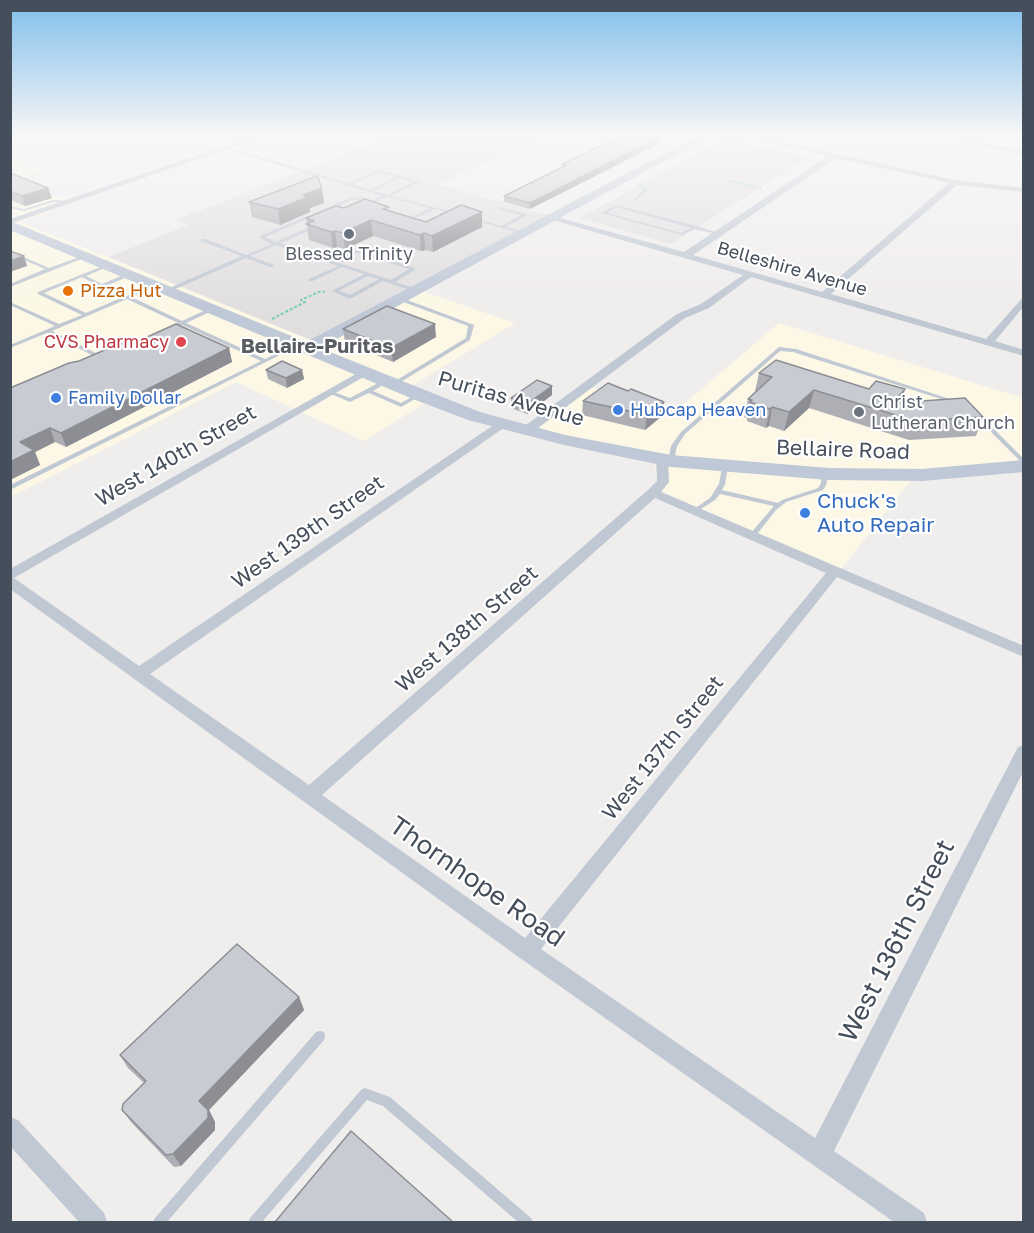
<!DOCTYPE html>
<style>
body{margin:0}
#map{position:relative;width:1034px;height:1233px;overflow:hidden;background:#f0eded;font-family:"Golos Text",sans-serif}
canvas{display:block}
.frame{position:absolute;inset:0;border:12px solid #454e5b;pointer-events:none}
</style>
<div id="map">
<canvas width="1034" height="1233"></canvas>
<div class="frame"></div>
</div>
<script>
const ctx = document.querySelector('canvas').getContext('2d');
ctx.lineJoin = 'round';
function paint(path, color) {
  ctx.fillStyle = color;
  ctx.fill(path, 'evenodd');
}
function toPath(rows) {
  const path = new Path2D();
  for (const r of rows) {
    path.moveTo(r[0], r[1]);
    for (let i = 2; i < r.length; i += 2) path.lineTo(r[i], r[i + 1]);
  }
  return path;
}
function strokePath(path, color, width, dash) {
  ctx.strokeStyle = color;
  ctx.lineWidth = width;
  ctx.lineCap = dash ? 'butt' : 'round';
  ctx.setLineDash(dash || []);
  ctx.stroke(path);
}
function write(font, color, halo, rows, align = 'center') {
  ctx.font = font + ' "Golos Text",sans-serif';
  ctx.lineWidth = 4.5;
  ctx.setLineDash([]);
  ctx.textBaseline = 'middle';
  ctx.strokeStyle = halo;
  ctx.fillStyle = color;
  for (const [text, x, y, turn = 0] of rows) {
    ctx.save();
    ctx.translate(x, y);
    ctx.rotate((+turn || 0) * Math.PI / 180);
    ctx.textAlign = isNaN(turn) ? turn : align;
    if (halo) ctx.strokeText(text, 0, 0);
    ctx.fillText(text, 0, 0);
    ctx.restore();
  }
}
const commercial = toPath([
 [11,159,43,170,13,180,73,203,21,222,313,340,413,288,515,323,410,387,435,397,364,441,236,382,11,497],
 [779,323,1023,398,1023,460,919,470,841,569,651,487,657,482,654,455,532,431,591,387,670,416]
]);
const education = toPath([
 [388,137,540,137,438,184,550,216,313,341,109,257,188,225,175,220],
 [725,139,809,157,671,244,579,218]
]);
const pathFar1 = toPath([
 [729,181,762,189],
 [634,201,646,190,638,184]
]);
const path = toPath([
 [272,319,305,302,301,300,321,291,325,292]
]);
const lane = toPath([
 [226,147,348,183,379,170,381,170,420,182,391,196,460,214,458,215,435,209,403,224,401,224,401,222,430,208,387,197,365,206,363,205,364,204,368,202,361,199,352,200,265,237,276,242,314,225,318,225,318,227,280,243,332,260,357,250,415,268,415,270,395,282,417,289,417,291,413,291,383,281,352,298,348,298,332,291,364,274,342,267,313,281,309,281,309,279,338,266,276,245,250,256,274,265,274,267,270,267,246,258,171,291,167,291,167,289,242,256,201,241,201,239,205,239,246,255,272,244,260,238,260,236,350,198,361,197,372,201,383,196,225,149,226,147],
 [380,172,396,177,370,190,352,184,380,172],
 [400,178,414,182,387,195,374,191,400,178],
 [357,253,409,269,391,280,336,262,357,253],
 [368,276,379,279,350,295,338,291,368,276],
 [10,168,14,169,15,170,13,171,10,170,10,168],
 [53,200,68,201,70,202,68,203,53,202,24,211,10,208,10,206,24,209,53,200],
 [616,205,697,226,718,233,716,234,695,229,682,235,601,213,616,205],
 [616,207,691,228,681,233,607,213,616,207],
 [498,207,526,214,526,216,505,227,524,232,524,234,470,219,472,218,501,226,521,215,498,209,498,207],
 [10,251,49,268,85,255,89,256,10,287,10,284,45,269,10,254,10,251],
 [108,264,110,265,110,266,86,276,102,284,128,273,132,273,132,275,106,286,127,296,154,284,158,284,158,286,131,297,182,321,210,308,214,308,214,310,186,323,265,359,295,344,300,345,10,490,10,485,261,361,182,325,172,329,168,329,168,327,178,323,127,299,52,331,104,357,104,359,100,359,47,333,10,348,10,345,55,326,10,305,10,302,59,324,82,315,38,294,38,292,108,264],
 [82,277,100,287,123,297,86,313,44,293,82,277],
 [398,298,402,298,474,325,470,340,394,386,392,385,392,383,466,338,468,326,398,300,398,298],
 [779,347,796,349,962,403,961,404,957,404,793,352,780,351,685,434,677,446,674,461,673,462,669,462,668,461,671,446,681,432,779,347],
 [384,380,386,381,386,383,373,391,401,403,417,394,419,393,422,395,401,407,369,393,350,402,326,392,329,390,331,391,350,398,384,380],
 [976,412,978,413,1024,459,1024,465,974,415,974,413,976,412],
 [725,465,728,467,725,484,722,490,778,503,782,500,818,488,821,483,821,473,823,472,826,474,827,483,823,490,786,502,776,510,754,538,750,538,749,536,750,534,774,506,720,494,715,500,696,512,692,512,691,511,710,498,719,484,722,467,725,465],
 [320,1031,324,1032,325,1036,324,1040,167,1222,153,1222,155,1218,316,1032,320,1031],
 [365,1088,390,1097,531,1218,533,1222,518,1222,383,1106,367,1100,262,1222,248,1222,250,1218,361,1090,365,1088]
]);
const street = toPath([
 [251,137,262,137,10,224,10,219,251,137],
 [748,137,760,137,955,180,1024,188,1024,192,957,185,831,294,986,339,1024,296,1024,306,995,341,1024,350,1024,356,751,277,709,308,685,318,530,434,522,434,522,428,677,314,701,304,743,275,549,219,549,215,684,252,828,156,748,137],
 [836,158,949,183,822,292,693,255,836,158],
 [945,137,958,137,1024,151,1024,155,945,137],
 [363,370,367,371,367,375,14,578,139,666,501,420,505,421,505,427,150,674,309,785,648,490,657,481,656,459,662,455,668,459,669,482,661,492,1024,646,1024,657,837,577,541,949,815,1138,1018,747,1024,745,1024,770,834,1151,924,1213,927,1222,894,1222,520,958,10,589,10,569,363,370],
 [655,498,826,573,525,938,322,795,655,498],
 [10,1117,18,1120,104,1213,107,1222,79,1222,10,1146,10,1117]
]);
const secondary = toPath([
 [696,137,709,137,320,348,480,412,565,435,671,455,829,468,922,469,1024,460,1024,472,922,481,829,480,671,467,564,445,468,420,413,399,10,230,10,221,306,342,696,137]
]);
const wall = toPath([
 [619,137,662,137,662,142,530,209,504,202,504,196,561,168,562,164],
 [10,173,48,188,52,198,25,206,10,200],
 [249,202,324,203,310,208,310,212,280,225,252,217],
 [344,208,389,211,426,222,482,227,433,252,425,250,421,251,373,236,345,249,337,247,333,248,309,240,306,218],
 [343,329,436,337,393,362,345,342],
 [127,346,229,348,232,362,66,447,55,442,35,452,40,465,10,480,10,388,79,361],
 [266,370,302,370,304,379,287,388,268,379],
 [759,373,901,402,983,417,976,436,909,440,809,408,784,431,769,426,766,428,747,421,747,418,744,417,748,399,756,391,755,391],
 [628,391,664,402,662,416,645,430,582,415,583,401],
 [552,395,527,414,511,408,511,398],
 [299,997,304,1010,209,1110,215,1122,215,1130,181,1166,174,1167,131,1122,122,1110,144,1083,128,1068,120,1055]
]);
const shadedWall = toPath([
 [660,137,662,137,662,142,530,209,530,203],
 [48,188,52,198,25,206,22,196],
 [322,188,324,203,310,208,310,212,280,225,278,209,303,195],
 [482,212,482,227,433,252,432,236],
 [371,220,373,236,345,249,343,233],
 [335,231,337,247,333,248,331,232],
 [424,233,425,250,421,251,420,235],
 [24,256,27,266,10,272,10,261],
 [435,324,436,337,393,362,391,348],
 [229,348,232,362,66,447,61,433],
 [302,370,304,379,287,388,286,378],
 [552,386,552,395,527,414,527,404],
 [905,389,900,408,893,403],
 [814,390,809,408,784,431,789,412],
 [664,402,662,416,645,430,647,415],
 [772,407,769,426,766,428,770,409],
 [50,428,55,442,35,452,40,465,10,480,10,462,20,442],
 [299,997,304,1010,209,1110,215,1122,215,1130,181,1166,173,1154,199,1101]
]);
const building = toPath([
 [619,137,660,137,530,203,504,196,567,165,562,164,619,137],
 [10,173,48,188,22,196,10,191,10,173],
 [317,176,322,188,303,195,308,197,278,209,249,202,317,176],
 [365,199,389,207,383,209,426,222,461,205,482,212,432,236,424,233,420,235,371,220,343,233,335,231,331,232,306,224,314,221,306,218,336,206,344,208,365,199],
 [10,251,24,256,10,261,10,251],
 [387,306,435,324,391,348,343,329,387,306],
 [176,324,229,348,61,433,50,428,20,442,34,450,10,462,10,388,69,363,79,361,121,343,127,346,176,324],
 [776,360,869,389,876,381,905,389,893,403,965,398,983,417,915,421,814,390,789,412,772,407,770,409,750,402,752,400,748,399,772,377,759,373,776,360],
 [282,361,302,370,286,378,266,370,282,361],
 [537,380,552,386,527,404,511,398,537,380],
 [608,383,628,391,631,389,664,402,647,415,583,401,608,383],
 [237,944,299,997,199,1101,208,1110,208,1118,173,1154,166,1155,122,1110,123,1104,146,1081,120,1055,237,944],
 [351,1131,453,1222,275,1222,351,1131]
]);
const markers = [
 [349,234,6,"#6b7280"],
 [68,291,6,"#e8710a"],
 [181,342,6,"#e0444e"],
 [56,398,6,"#3f7fe0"],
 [618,410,6,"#3f7fe0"],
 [859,412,6,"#6b7280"],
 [805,513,6,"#3f7fe0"]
];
const farWorshipnames = [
 ["Blessed Trinity",349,254],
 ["Christ",871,402,"left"],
 ["Lutheran Church",871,423,"left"]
];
const farStreetnames = [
 ["Belleshire Avenue",792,269,16]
];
const farFoodnames = [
 ["Pizza Hut",80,291]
];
const farHealthnames = [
 ["CVS Pharmacy",169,342]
];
const farShopnames = [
 ["Family Dollar",68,398],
 ["Hubcap Heaven",630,410]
];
const farQuarternames = [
 ["Bellaire-Puritas",317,347]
];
const streetNames = [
 ["Puritas Avenue",511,399,16],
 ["Bellaire Road",843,450,2],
 ["West 140th Street",176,456,-30],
 ["West 139th Street",308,532,-35],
 ["West 138th Street",467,629,-41],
 ["West 137th Street",663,748,-51]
];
const shopNames = [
 ["Chuck's",817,501],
 ["Auto Repair",817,525]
];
const nearStreetnames = [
 ["Thornhope Road",477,882,35],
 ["West 136th Street",897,941,-63]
];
paint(commercial, '#fcf8e5');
paint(education, '#e1dedf');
strokePath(pathFar1, '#70cfaa', 1.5, [2, 1.5]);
strokePath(path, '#70cfaa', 2, [3, 2]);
paint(lane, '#c0c8d3');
paint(street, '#c0c8d3');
paint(secondary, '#bfc8d7');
paint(wall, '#adafb5');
paint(shadedWall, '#8d8e94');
paint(building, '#c9cbd3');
strokePath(building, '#8d8e94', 1.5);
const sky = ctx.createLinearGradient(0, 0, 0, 309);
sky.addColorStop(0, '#80beeb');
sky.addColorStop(0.44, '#f8f7f7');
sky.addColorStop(1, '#f8f7f700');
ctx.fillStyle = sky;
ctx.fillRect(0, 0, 1034, 309);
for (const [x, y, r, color] of markers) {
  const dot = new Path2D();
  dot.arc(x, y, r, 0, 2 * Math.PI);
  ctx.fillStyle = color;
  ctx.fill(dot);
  strokePath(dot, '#fff', 2);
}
write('18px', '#5b616d', '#fff', farWorshipnames);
write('18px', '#454e5b', '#fff', farStreetnames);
write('18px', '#c56008', '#fff', farFoodnames, 'left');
write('18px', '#be3a42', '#fff', farHealthnames, 'right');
write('18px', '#366cbe', '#fff', farShopnames, 'left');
write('bold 20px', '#5a5d62', '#fff', farQuarternames);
write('21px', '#454e5b', '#fff', streetNames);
write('21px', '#366cbe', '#fff', shopNames, 'left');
write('26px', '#454e5b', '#fff', nearStreetnames);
</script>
